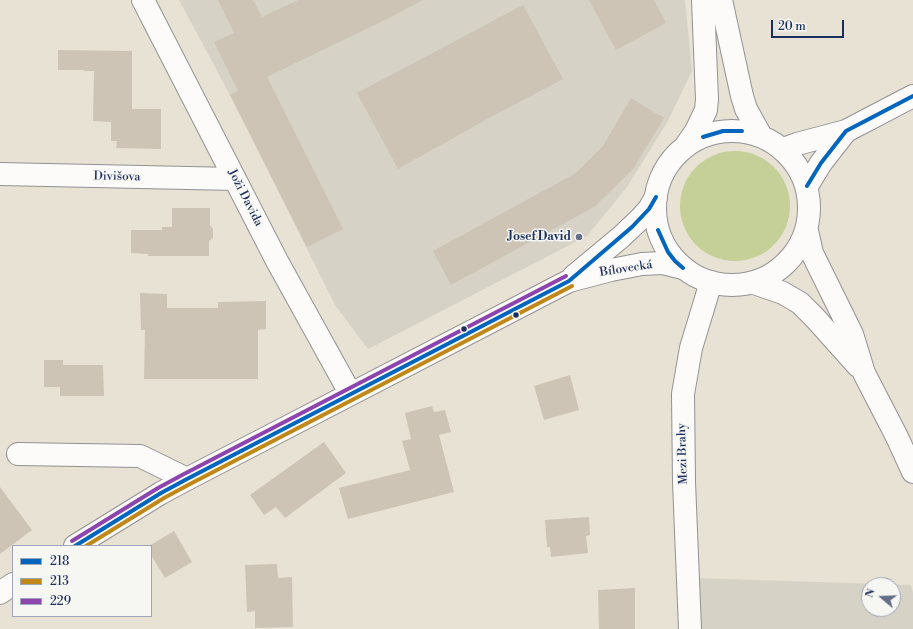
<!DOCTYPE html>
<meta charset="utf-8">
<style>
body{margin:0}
#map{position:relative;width:913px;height:629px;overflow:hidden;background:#e8e2d4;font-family:"Libre Bodoni",serif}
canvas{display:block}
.legend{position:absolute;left:12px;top:545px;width:140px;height:72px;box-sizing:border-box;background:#f6f6f2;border:1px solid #9ea6b7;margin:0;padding:5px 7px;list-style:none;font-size:12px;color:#1b2f5e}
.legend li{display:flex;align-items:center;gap:8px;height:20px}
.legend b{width:20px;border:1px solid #9ea6b7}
.north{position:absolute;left:861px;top:577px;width:40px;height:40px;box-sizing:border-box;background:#f6f6f2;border:1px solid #9ea6b7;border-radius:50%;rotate:289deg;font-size:11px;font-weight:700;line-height:16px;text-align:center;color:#1b2f5e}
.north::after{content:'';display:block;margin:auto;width:14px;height:18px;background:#636e87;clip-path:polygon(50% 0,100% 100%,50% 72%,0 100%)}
.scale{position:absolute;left:771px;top:20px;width:73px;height:18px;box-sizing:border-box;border:2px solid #1b2f5e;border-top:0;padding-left:5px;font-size:12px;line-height:14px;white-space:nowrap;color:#1b2f5e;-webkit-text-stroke:3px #f6f6f2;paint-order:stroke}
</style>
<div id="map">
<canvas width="913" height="629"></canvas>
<ul class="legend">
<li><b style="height:5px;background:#0065bd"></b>218</li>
<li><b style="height:5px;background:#c08818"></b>213</li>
<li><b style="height:5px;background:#8e44ad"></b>229</li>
</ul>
<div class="north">N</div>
<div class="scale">20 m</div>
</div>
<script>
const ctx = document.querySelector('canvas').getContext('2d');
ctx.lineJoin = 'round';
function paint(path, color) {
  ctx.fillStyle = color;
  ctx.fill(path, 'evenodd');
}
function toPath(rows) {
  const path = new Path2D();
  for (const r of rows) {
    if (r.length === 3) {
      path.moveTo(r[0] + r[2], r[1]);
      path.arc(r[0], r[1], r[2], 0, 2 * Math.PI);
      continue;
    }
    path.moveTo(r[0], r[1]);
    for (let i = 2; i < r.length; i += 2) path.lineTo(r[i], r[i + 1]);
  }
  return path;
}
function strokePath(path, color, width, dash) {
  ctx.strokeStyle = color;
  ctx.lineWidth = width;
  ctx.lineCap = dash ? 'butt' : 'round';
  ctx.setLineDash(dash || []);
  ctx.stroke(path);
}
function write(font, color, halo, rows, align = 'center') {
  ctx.font = font + ' "Libre Bodoni",serif';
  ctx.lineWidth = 3;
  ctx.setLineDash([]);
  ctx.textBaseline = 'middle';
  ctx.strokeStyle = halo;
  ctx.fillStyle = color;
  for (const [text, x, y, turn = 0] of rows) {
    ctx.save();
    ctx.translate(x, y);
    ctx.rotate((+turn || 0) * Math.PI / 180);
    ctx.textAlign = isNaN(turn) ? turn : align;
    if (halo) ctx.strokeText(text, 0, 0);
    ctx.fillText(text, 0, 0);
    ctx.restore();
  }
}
const industrial = toPath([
 [179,0,685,0,692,71,668,121,627,187,587,236,368,349,335,305,230,95],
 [694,578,911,585,913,593,913,629,696,629],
 [869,585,893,585,893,609,869,609]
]);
const green = toPath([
 [735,206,55]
]);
const building = toPath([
 [218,0,253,0,262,17,298,0,423,0,389,18,267,77,343,229,307,247,230,95,238,91,214,42,234,33],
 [589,0,654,0,666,23,616,50],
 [523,5,563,79,489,118,398,169,357,93],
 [58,50,132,51,132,109,161,109,161,149,116,148,117,141,111,141,111,122,93,121,94,71,84,71,84,70,58,70],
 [631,98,664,118,633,169,594,207,451,285,433,251,576,173,603,146],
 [172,208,210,208,210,225,213,229,213,238,209,241,209,256,148,256,148,254,131,253,131,230,162,230,162,227,172,227],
 [140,293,167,294,167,308,218,308,218,302,266,301,266,329,258,330,258,379,144,379,145,330,141,330],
 [44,360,63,360,63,365,103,365,104,396,60,396,60,387,44,387],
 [570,375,579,410,544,420,534,386],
 [432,406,434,412,445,410,451,432,439,435,454,492,348,519,339,488,410,470,402,441,411,439,405,413],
 [324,442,346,473,285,518,276,507,264,515,250,495],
 [0,487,32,530,0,554],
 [589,517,590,535,586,536,588,553,551,557,550,547,547,547,545,520],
 [174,531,192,562,165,578,151,555,151,546,149,546],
 [277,564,278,578,292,577,293,627,255,628,255,611,247,612,245,565],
 [635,588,635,629,599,629,598,590]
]);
const minor = toPath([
 [143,0,277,261,350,393],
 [0,174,235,179],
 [18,454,140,456,187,479],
 [690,629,684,482,683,394,691,348,711,282]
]);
const secondary = toPath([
 [783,149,797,144,846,131,913,96],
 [807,186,821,163,846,131],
 [574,276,621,237,640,219,649,209,656,197],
 [75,546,161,493,187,479,569,281,611,270,642,264,663,263,683,268],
 [0,593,13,584]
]);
const primary = toPath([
 [721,0,742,96,746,109,761,136],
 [732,208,77],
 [685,147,696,131,706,110,707,99,703,0],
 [807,231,812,253,852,334,864,373,897,437,913,472],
 [754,283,783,293,800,303,815,318,858,366]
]);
const bus1 = toPath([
 [703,137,723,131,742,131],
 [807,186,821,163,846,131,913,96],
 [658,230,668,252,675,261,683,268],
 [75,546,161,493,187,479,569,281,632,227,649,209,656,197]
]);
const bus2 = toPath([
 [86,546,164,498,190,484,572,286]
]);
const bus3 = toPath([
 [72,541,158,488,184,474,566,276]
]);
const markers = [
 [579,237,4,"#636e87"],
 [516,315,3.5,"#1b2f5e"],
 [464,329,3.5,"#1b2f5e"]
];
const streetNames = [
 ["Divišova",117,177,1],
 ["Joži Davida",245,198,63],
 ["Bílovecká",626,269,-9],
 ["Mezi Brahy",683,454,-92]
];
const poiNames = [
 ["Josef David",571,237]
];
paint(industrial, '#d6d2c5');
paint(green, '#c5d098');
paint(building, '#cec4b5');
strokePath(minor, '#929293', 24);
strokePath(secondary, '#929293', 24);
strokePath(primary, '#929293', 24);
strokePath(minor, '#fcfbf9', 22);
strokePath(secondary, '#fcfbf9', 22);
strokePath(primary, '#fcfbf9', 22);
strokePath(bus1, '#0065bd', 4);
strokePath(bus2, '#c08818', 4);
strokePath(bus3, '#8e44ad', 4);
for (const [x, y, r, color] of markers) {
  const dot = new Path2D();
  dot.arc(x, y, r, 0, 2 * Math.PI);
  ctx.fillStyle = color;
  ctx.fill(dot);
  strokePath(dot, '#f6f6f2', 1.5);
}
write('12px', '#1b2f5e', '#f6f6f2', streetNames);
write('bold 12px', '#1b2f5e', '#f6f6f2', poiNames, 'right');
</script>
